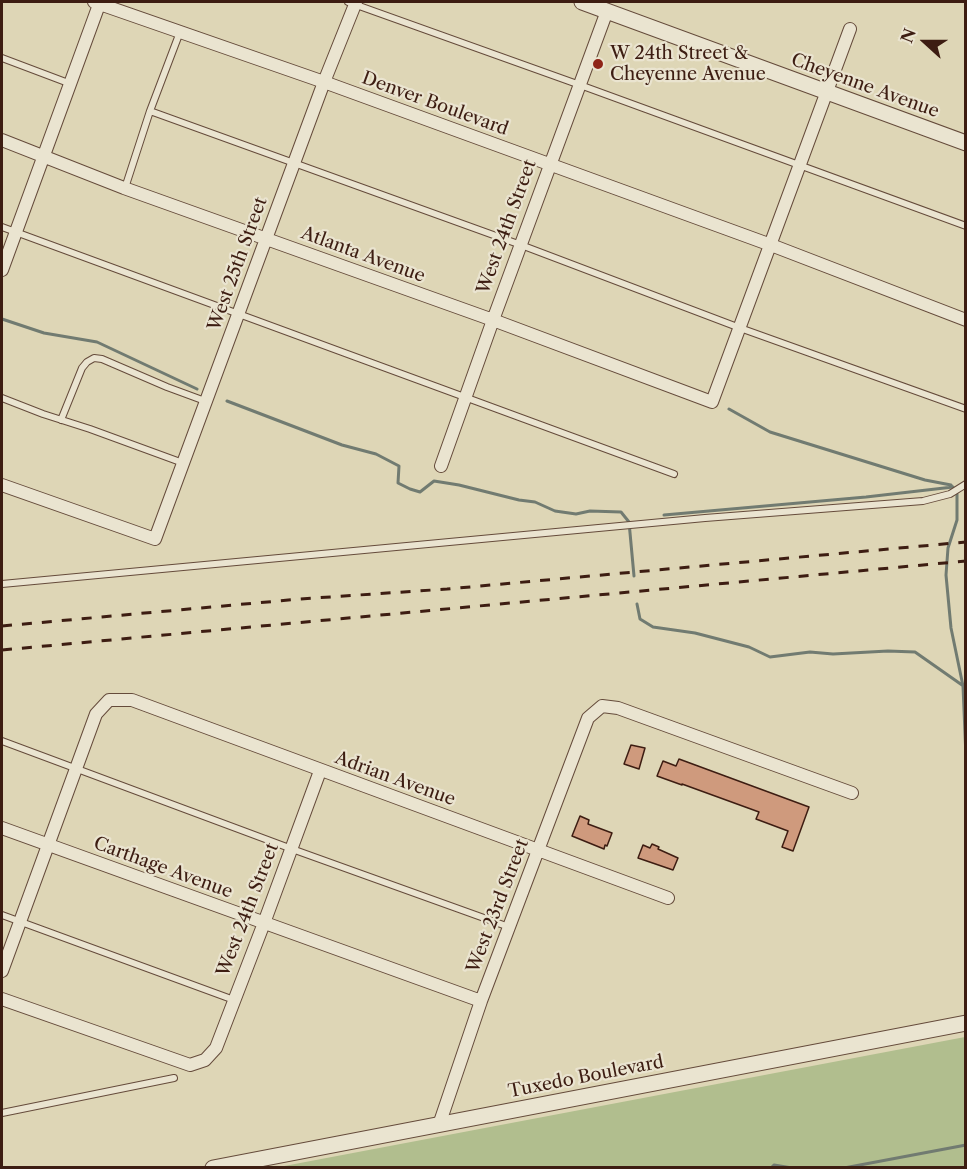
<!DOCTYPE html>
<style>
body{margin:0}
#map{position:relative;width:967px;height:1169px;overflow:hidden;background:#ded6b6;font-family:"Libre Caslon Text",serif}
canvas{display:block}
.frame{position:absolute;inset:0;border:3px solid #3d1d12;pointer-events:none}
.north{position:absolute;left:895px;top:12px;width:60px;height:60px;-webkit-text-stroke:4px #eae4d0;paint-order:stroke;rotate:291deg;font-size:16px;font-weight:700;line-height:24px;text-align:center;color:#3d1d12}
.north::after{content:'';display:block;margin:auto;width:21px;height:27px;background:#3d1d12;clip-path:polygon(50% 0,100% 100%,50% 72%,0 100%)}
</style>
<div id="map">
<canvas width="967" height="1169"></canvas>
<div class="frame"></div>
<div class="north">N</div>
</div>
<script>
const ctx = document.querySelector('canvas').getContext('2d');
ctx.lineJoin = 'round';
function paint(path, color) {
  ctx.fillStyle = color;
  ctx.fill(path, 'evenodd');
}
function toPath(rows) {
  const path = new Path2D();
  for (const r of rows) {
    path.moveTo(r[0], r[1]);
    for (let i = 2; i < r.length; i += 2) path.lineTo(r[i], r[i + 1]);
  }
  return path;
}
function strokePath(path, color, width, dash) {
  ctx.strokeStyle = color;
  ctx.lineWidth = width;
  ctx.lineCap = dash ? 'butt' : 'round';
  ctx.setLineDash(dash || []);
  ctx.stroke(path);
}
function write(font, color, halo, rows, align = 'center') {
  ctx.font = font + ' "Libre Caslon Text",serif';
  ctx.lineWidth = 4.5;
  ctx.setLineDash([]);
  ctx.textBaseline = 'middle';
  ctx.strokeStyle = halo;
  ctx.fillStyle = color;
  for (const [text, x, y, turn = 0] of rows) {
    ctx.save();
    ctx.translate(x, y);
    ctx.rotate((+turn || 0) * Math.PI / 180);
    ctx.textAlign = isNaN(turn) ? turn : align;
    if (halo) ctx.strokeText(text, 0, 0);
    ctx.fillText(text, 0, 0);
    ctx.restore();
  }
}
const green = toPath([
 [965,1037,965,1167,279,1167]
]);
const stream = toPath([
 [2,319,44,333,97,342,197,389],
 [227,401,342,445,376,454,399,466,398,483,410,489,420,492,434,481,459,485,519,500,535,502,555,511,576,514,590,511,621,512,629,522,634,576],
 [729,409,770,432,925,480,951,485,957,494,957,520,948,548,946,575,951,628,963,686,966,757],
 [664,515,866,497,953,487],
 [637,604,640,619,653,627,695,633,749,647,770,657,810,652,833,654,888,651,915,652,962,685],
 [771,1168,774,1165,792,1168],
 [844,1168,966,1145]
]);
const building = toPath([
 [631,745,645,748,639,769,624,764,631,745],
 [679,759,809,807,793,851,782,847,788,831,756,819,759,812,682,784,682,785,657,776,663,761,676,766,679,759],
 [580,816,589,820,588,824,612,833,607,846,605,845,604,849,572,836,580,816],
 [652,844,659,847,658,849,678,858,673,870,638,858,643,845,650,848,652,844]
]);
const service = toPath([
 [348,2,580,85,966,226],
 [2,58,71,84],
 [150,111,521,245,740,328,966,409],
 [125,188,150,111,180,32],
 [2,227,674,474],
 [2,398,43,414,90,429,183,463],
 [61,420,82,368,87,362,94,358,102,359,167,387,205,401],
 [2,584,705,518,923,501,950,494,966,484],
 [2,741,292,849,509,927],
 [2,915,234,1000],
 [2,1113,174,1078]
]);
const minor = toPath([
 [94,2,324,82,771,245,966,320],
 [2,140,124,188,493,320,712,402,850,29],
 [2,270,100,2],
 [441,466,493,320,607,11],
 [2,485,155,539,324,82,356,2],
 [2,828,481,1001],
 [2,971,96,714,109,700,132,700,668,898],
 [2,999,190,1065,205,1060,216,1048,264,923,320,771],
 [439,1125,481,1001,588,718,602,706,618,708,852,793]
]);
const tertiary = toPath([
 [582,2,966,143],
 [213,1168,966,1023]
]);
const rail = toPath([
 [2,626,300,599,447,589,966,542],
 [2,650,966,561]
]);
const markers = [
 [598,64,6,"#8f2418"]
];
const poiNames = [
 ["W 24th Street &",610,54],
 ["Cheyenne Avenue",610,75]
];
const streetNames = [
 ["Cheyenne Avenue",865,86,20],
 ["Denver Boulevard",435,104,20],
 ["West 24th Street",507,227,-70],
 ["Atlanta Avenue",363,255,20],
 ["West 25th Street",238,264,-70],
 ["Adrian Avenue",395,779,20],
 ["Carthage Avenue",163,868,20],
 ["West 23rd Street",498,906,-69],
 ["West 24th Street",248,910,-69],
 ["Tuxedo Boulevard",586,1077,-11]
];
paint(green, '#b1be8e');
strokePath(stream, '#717b71', 3);
paint(building, '#cf9a7d');
strokePath(building, '#3d1d12', 1.5);
strokePath(service, '#654b3b', 8);
strokePath(minor, '#654b3b', 14);
strokePath(tertiary, '#654b3b', 17);
strokePath(service, '#eae4d0', 6);
strokePath(minor, '#eae4d0', 12);
strokePath(tertiary, '#eae4d0', 15);
strokePath(rail, '#3d1d12', 3, [10, 10]);
for (const [x, y, r, color] of markers) {
  const dot = new Path2D();
  dot.arc(x, y, r, 0, 2 * Math.PI);
  ctx.fillStyle = color;
  ctx.fill(dot);
  strokePath(dot, '#eae4d0', 2);
}
write('18px', '#3d1d12', '#eae4d0', poiNames, 'left');
write('18px', '#3d1d12', '#eae4d0', streetNames);
</script>
